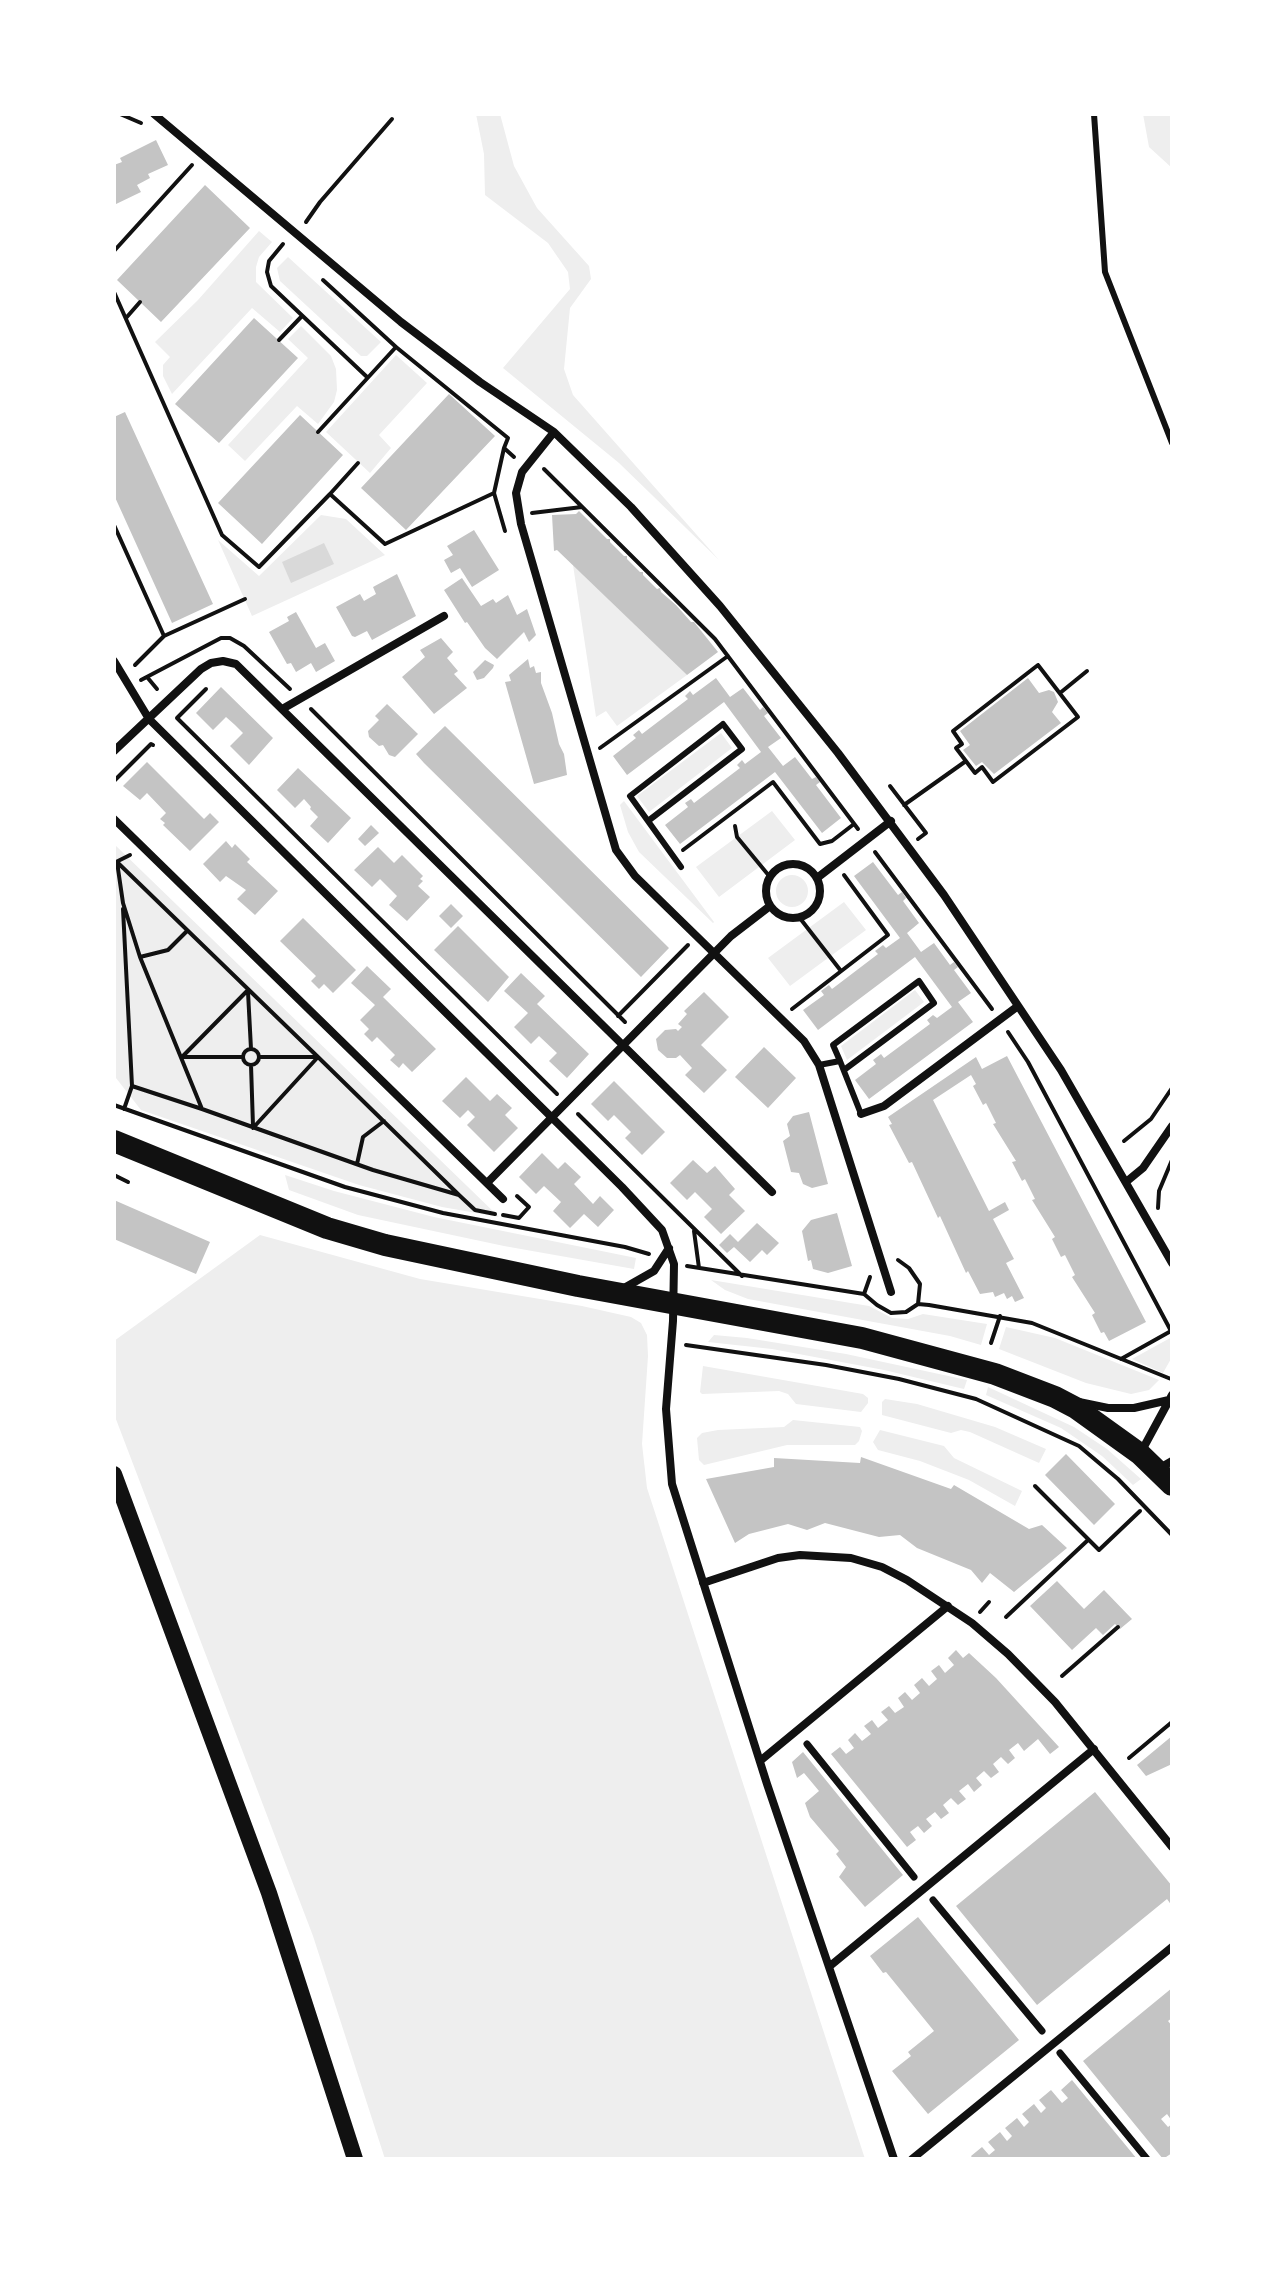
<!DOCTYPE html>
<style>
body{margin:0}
#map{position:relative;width:1286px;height:2273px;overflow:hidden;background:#fff;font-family:Manrope,sans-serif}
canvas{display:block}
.frame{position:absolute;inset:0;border:116px solid #fff;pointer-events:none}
</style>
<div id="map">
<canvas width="1286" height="2273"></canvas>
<div class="frame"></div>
</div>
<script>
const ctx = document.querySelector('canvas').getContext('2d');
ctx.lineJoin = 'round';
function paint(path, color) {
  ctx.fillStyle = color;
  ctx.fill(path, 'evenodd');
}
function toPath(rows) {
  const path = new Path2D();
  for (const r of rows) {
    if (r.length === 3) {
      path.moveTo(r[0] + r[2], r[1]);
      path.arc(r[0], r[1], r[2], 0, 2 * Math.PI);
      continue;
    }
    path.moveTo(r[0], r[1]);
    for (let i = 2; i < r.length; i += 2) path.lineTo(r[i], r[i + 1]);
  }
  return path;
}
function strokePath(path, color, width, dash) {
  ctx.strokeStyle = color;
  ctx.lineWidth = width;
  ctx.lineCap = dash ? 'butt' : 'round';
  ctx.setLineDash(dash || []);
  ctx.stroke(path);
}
const green = toPath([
 [476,114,500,114,514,166,537,208,589,266,591,279,570,308,564,369,573,395,719,560,619,463,503,368,570,289,568,272,548,243,485,195,484,154],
 [1143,114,1172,114,1172,168,1149,147],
 [259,231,272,242,259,257,256,267,256,282,293,318,280,332,252,308,172,394,163,376,163,365,170,357,155,342,198,300],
 [288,257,381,342,367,356,361,356,280,281,277,268],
 [301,326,331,356,336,369,337,390,334,402,318,424,297,406,245,461,228,445,308,358,288,339],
 [396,355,427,383,379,435,391,448,370,473,326,432],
 [321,515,346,519,385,555,252,616,218,540,259,576],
 [573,565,687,675,617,726,606,711,596,717],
 [721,733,732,748,649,812,637,796],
 [624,801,714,922,713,923,639,852,628,832,620,805],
 [772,811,795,840,719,897,696,867],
 [114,844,499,1217,442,1207,359,1185,141,1110,116,1078],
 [792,891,16],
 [844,902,866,930,790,986,768,958],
 [915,990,924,1002,847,1060,841,1046],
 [285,1175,334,1191,434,1217,636,1258,634,1269,504,1246,358,1215,289,1190],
 [260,1235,420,1279,582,1306,631,1317,641,1323,647,1335,648,1356,642,1444,647,1488,865,2159,385,2159,313,1936,114,1414,114,1341],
 [711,1280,869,1306,892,1318,908,1319,923,1314,987,1324,981,1345,950,1336,748,1299,725,1290],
 [1006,1327,1055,1338,1159,1380,1149,1390,1131,1394,1086,1383,999,1349],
 [714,1335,747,1338,846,1354,967,1380,964,1389,884,1370,772,1349,708,1342],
 [1172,1337,1172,1357,1163,1373,1132,1359],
 [703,1366,863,1394,868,1398,868,1403,861,1412,796,1404,788,1394,779,1391,702,1394,700,1392],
 [988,1387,1074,1427,1107,1449,1141,1479,1133,1485,1102,1456,1061,1428,986,1395],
 [885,1399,917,1404,995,1427,1046,1449,1039,1463,970,1432,961,1430,951,1433,882,1415,882,1402],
 [793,1420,860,1427,862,1431,859,1441,855,1445,787,1445,704,1465,699,1460,697,1438,702,1433,718,1430,784,1427],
 [880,1430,944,1446,954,1458,1022,1491,1015,1506,969,1480,920,1461,878,1450,873,1442]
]);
const water = toPath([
 [324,543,334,564,291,583,282,562]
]);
const building = toPath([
 [156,140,168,165,148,174,150,178,137,185,141,192,114,205,114,165,122,162,120,158],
 [205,185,250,228,161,322,117,280],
 [254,318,298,358,219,443,175,404],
 [449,394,495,436,406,530,361,488],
 [125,412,213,604,172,623,114,495,114,417],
 [300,415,343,455,262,544,218,503],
 [579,511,607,539,610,539,610,542,624,556,627,556,627,559,640,572,643,572,643,575,657,589,660,588,661,592,676,605,691,622,694,622,718,652,687,675,557,550,554,551,552,515,576,514],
 [474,530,499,570,472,587,460,568,451,573,444,560,453,555,447,546],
 [397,574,416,616,372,640,367,631,355,637,352,636,336,607,360,594,364,601,376,594,373,587],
 [462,578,481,606,493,599,496,603,508,595,517,615,527,609,536,635,529,642,524,632,497,659,485,648,467,622,465,623,444,590],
 [296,612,316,648,325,643,335,661,316,672,311,663,296,672,291,663,287,664,269,632,289,621,287,617],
 [441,638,453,652,447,658,458,671,454,674,467,688,434,714,402,677,425,657,420,650],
 [528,659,530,668,534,666,536,673,541,672,541,683,552,713,559,744,564,754,567,775,534,784,505,682,511,681,509,675],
 [485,660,494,665,493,668,484,678,477,680,473,672],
 [716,678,730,697,743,688,760,710,763,707,768,713,764,716,781,738,768,747,783,766,795,757,812,779,816,777,820,782,816,785,841,818,822,833,775,772,680,844,665,825,688,807,685,803,691,799,694,803,740,768,737,765,742,760,745,764,761,752,724,702,627,775,613,756,636,738,633,735,639,730,642,734,688,699,685,696,690,691,693,695],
 [1028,678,1039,693,1049,690,1054,692,1058,702,1052,712,1061,723,994,774,982,762,976,766,963,750,970,745,960,731],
 [221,687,273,738,249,765,230,746,243,733,235,725,226,717,213,730,196,713],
 [387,704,418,734,395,757,389,755,383,745,379,746,369,737,368,731,379,720,375,716],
 [445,726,669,948,641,977,424,763,416,754],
 [147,762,204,819,210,813,219,822,190,851,163,825,165,823,160,819,166,813,147,793,140,800,123,786],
 [298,768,351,818,328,843,310,826,318,817,310,809,311,807,304,799,295,808,277,790],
 [371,825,379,833,365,846,358,839],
 [226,841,232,848,235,844,250,859,247,862,278,891,255,915,237,899,246,890,226,876,220,882,203,864],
 [378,847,394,863,402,855,423,876,420,879,423,881,418,886,430,897,407,921,389,905,397,896,380,879,372,887,354,870],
 [873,862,898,895,902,892,906,898,903,901,919,923,907,933,921,952,934,943,950,965,954,962,958,967,954,970,971,993,958,1002,973,1022,869,1099,855,1080,876,1064,873,1060,881,1054,884,1058,930,1024,927,1020,933,1015,937,1018,952,1007,915,957,818,1030,803,1010,824,995,821,991,829,985,832,989,878,954,875,951,883,945,886,948,900,938,854,876],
 [451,904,463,916,451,928,439,916],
 [303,918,356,970,333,993,324,984,319,989,311,981,316,976,280,941],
 [458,926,509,977,488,1002,434,950],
 [367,966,391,989,383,997,436,1049,412,1072,403,1063,399,1068,390,1060,395,1055,377,1037,372,1042,364,1034,369,1029,360,1020,375,1005,351,983],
 [521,973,545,996,537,1004,589,1054,567,1078,549,1061,557,1053,539,1036,531,1044,514,1027,528,1013,504,991],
 [704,992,729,1017,701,1045,727,1070,704,1093,685,1075,692,1068,680,1055,676,1058,667,1058,658,1050,656,1039,665,1030,676,1029,678,1031,682,1027,678,1024,687,1014,684,1011],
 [764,1047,796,1078,768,1108,735,1077],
 [1007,1056,1146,1322,1109,1341,1104,1332,1101,1333,1092,1315,1095,1313,1072,1277,1075,1275,1065,1255,1061,1257,1052,1239,1055,1237,1032,1200,1035,1199,1025,1179,1022,1181,1012,1162,1016,1161,993,1124,996,1123,986,1103,983,1105,973,1086,976,1084,971,1075,933,1100,989,1211,1005,1202,1009,1210,993,1219,1014,1259,1006,1263,1024,1298,1015,1302,1012,1296,1007,1299,1004,1293,995,1297,993,1292,980,1294,968,1271,966,1273,940,1216,938,1218,912,1162,909,1163,889,1125,892,1124,888,1117,976,1057,982,1069],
 [466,1077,490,1101,497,1094,512,1108,505,1115,518,1128,494,1152,467,1125,475,1117,468,1110,460,1118,442,1101],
 [614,1081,665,1132,642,1155,625,1138,631,1132,614,1115,608,1121,591,1104],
 [809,1112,828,1184,812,1188,803,1184,799,1173,791,1172,783,1141,790,1136,787,1124,793,1116],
 [542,1153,558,1169,565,1162,581,1177,574,1184,593,1204,600,1196,614,1210,598,1227,584,1214,570,1228,553,1211,561,1202,544,1186,536,1194,519,1177],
 [693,1160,707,1173,715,1166,735,1189,729,1195,745,1211,721,1234,704,1217,712,1209,695,1192,687,1200,670,1183],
 [114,1200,210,1242,196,1274,114,1239],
 [837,1213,852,1266,828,1273,813,1269,811,1260,808,1261,802,1231,811,1220],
 [757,1223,779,1243,767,1255,762,1250,750,1262,734,1247,727,1253,719,1245,730,1234,738,1242],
 [1066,1454,1115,1504,1094,1525,1045,1475],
 [861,1457,951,1489,954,1485,1029,1529,1042,1525,1067,1548,1014,1592,990,1573,982,1583,971,1570,917,1548,900,1535,879,1537,825,1523,807,1530,788,1524,749,1534,735,1543,706,1479,774,1467,774,1458,860,1463],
 [1057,1581,1084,1609,1104,1590,1132,1619,1120,1629,1115,1624,1103,1635,1096,1628,1072,1650,1030,1606],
 [956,1650,963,1658,969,1653,996,1678,1059,1747,1050,1754,1038,1739,1024,1751,1018,1743,1009,1750,1015,1758,1008,1764,1001,1757,993,1764,999,1772,991,1778,984,1771,976,1778,982,1785,974,1792,968,1784,959,1791,966,1799,958,1805,951,1798,943,1805,949,1813,941,1819,935,1812,926,1819,932,1826,924,1833,918,1826,910,1832,916,1840,907,1847,831,1754,840,1747,846,1754,854,1748,848,1740,855,1733,862,1741,871,1734,864,1726,872,1720,878,1728,888,1720,881,1712,889,1706,895,1713,904,1707,898,1698,905,1692,912,1700,920,1693,914,1685,922,1678,929,1686,937,1679,931,1671,939,1665,945,1673,954,1665,948,1658],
 [1172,1736,1172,1764,1146,1776,1137,1765],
 [803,1752,903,1875,865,1907,839,1877,846,1867,836,1854,839,1851,810,1817,805,1803,819,1791,804,1773,797,1778,792,1762],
 [1095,1792,1172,1886,1172,1906,1167,1899,1037,2005,956,1906],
 [918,1917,1019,2040,928,2114,892,2071,911,2056,908,2052,934,2031,886,1972,883,1973,870,1956],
 [1172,1988,1172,2018,1168,2021,1172,2026,1172,2121,1167,2114,1161,2119,1168,2127,1172,2124,1172,2153,1163,2159,1083,2061],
 [1072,2080,1137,2159,973,2159,971,2156,982,2147,989,2155,995,2150,988,2142,1000,2132,1007,2141,1012,2136,1005,2128,1017,2118,1024,2127,1029,2122,1022,2114,1034,2104,1041,2113,1046,2108,1039,2100,1051,2090,1062,2103,1068,2098,1061,2090]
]);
const path = toPath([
 [120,114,141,123],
 [306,222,320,202,392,119],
 [283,244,269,261,267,272,271,286,367,377],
 [114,251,192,165],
 [323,280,396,347,508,438,504,448,514,457],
 [114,292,222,535,259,567,330,494,385,544,494,493],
 [126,318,140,302],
 [279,340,302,316],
 [318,432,396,347],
 [504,448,494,493,505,531],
 [544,469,715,639,858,829],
 [330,494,358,463],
 [532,513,582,507],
 [114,525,164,636],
 [135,665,164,636,245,599],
 [1038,665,1078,717,993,782,982,767,975,773,956,748,962,744,953,731,1038,665],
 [147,677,157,689],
 [141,680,221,638,230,638,244,646,290,689],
 [206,689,177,718,557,1094],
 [1060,693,1087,671],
 [311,709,625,1022],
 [600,748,728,656],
 [114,781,151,744,153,745],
 [890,786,926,833,918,839],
 [904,805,966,761],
 [735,826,737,837,770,877],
 [683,850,773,782,820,844,832,841,854,824],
 [875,852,992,1009],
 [117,862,318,1057,459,1195,373,1170,202,1109,140,957,123,903,117,862],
 [114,863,130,855],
 [123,909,132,1086,202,1109],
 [799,917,841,971],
 [140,957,168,950,187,931],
 [248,992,251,1049],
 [792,1009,888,935,844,875],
 [618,1016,688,945],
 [1008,1032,1028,1062,1171,1331,1121,1359],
 [251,1057,8],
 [182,1057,248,990],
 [182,1057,243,1057],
 [259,1057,315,1057],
 [251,1065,253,1126],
 [114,1105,345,1187,443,1213,625,1247,649,1254],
 [124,1109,132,1086],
 [578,1114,742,1276],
 [253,1128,318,1057],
 [1124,1141,1151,1119,1172,1088],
 [357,1164,363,1137,384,1121],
 [114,1175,128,1182],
 [459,1195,475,1210,495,1214],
 [1158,1208,1159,1191,1172,1160],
 [503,1215,519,1218,529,1207,517,1196],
 [694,1231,699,1268],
 [898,1260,909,1268,920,1284,918,1304],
 [687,1266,864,1294,877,1305,891,1313,906,1312,918,1304,929,1305,1032,1323,1171,1379],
 [864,1294,870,1277],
 [991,1343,1000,1316],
 [686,1345,826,1365,899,1379,976,1399,1079,1446,1118,1479,1172,1535],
 [1035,1486,1099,1550,1140,1511],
 [980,1612,989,1602],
 [1006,1617,1088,1540],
 [1062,1676,1118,1627],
 [1129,1758,1172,1722]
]);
const service = toPath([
 [1094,114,1105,272,1172,443],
 [648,821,742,749,723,724,630,796,681,867],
 [840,1061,833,1045,919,981,934,1003,844,1070],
 [819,1065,840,1061,861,1114]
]);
const pedestrian = toPath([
 [807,1744,914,1877],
 [933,1900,1042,2031],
 [1060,2053,1147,2159]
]);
const minor = toPath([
 [154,114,401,322,480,382,554,432,631,507,720,606,838,753,944,895,1061,1070,1172,1263],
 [554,432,522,472,516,493,521,524,616,850,635,876,804,1041,819,1065,891,1292],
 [114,661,149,719,622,1187,662,1230,674,1264,673,1321,666,1409,672,1484,767,1784,894,2159],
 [284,708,444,616],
 [114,751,201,669,211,663,223,661,236,664,772,1192],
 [114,819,503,1199],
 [793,891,27],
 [817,878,891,821],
 [861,1114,884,1106,1018,1006],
 [1126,1182,1143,1168,1172,1126],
 [487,1183,731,936,770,906],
 [624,1288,654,1271,669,1248],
 [1079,1402,1108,1408,1134,1408,1169,1400],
 [1140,1454,1172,1395],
 [1158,1469,1172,1461],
 [703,1583,778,1558,800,1555,851,1558,882,1567,907,1580,972,1623,1008,1654,1055,1702,1172,1847],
 [760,1761,948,1606],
 [830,1966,1094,1749],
 [912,2159,1172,1947]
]);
const secondary = toPath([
 [114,1474,269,1893,355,2159]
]);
const trunk = toPath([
 [114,1141,327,1228,385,1245,578,1286,862,1338,995,1374,1055,1397,1076,1408,1140,1454,1172,1485]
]);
paint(green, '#eee');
paint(water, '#d9d9d9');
paint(building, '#c4c4c4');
strokePath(path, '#111', 4);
strokePath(service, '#111', 6);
strokePath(pedestrian, '#111', 7);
strokePath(minor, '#111', 8);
strokePath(secondary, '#111', 16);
strokePath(trunk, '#111', 22);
</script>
